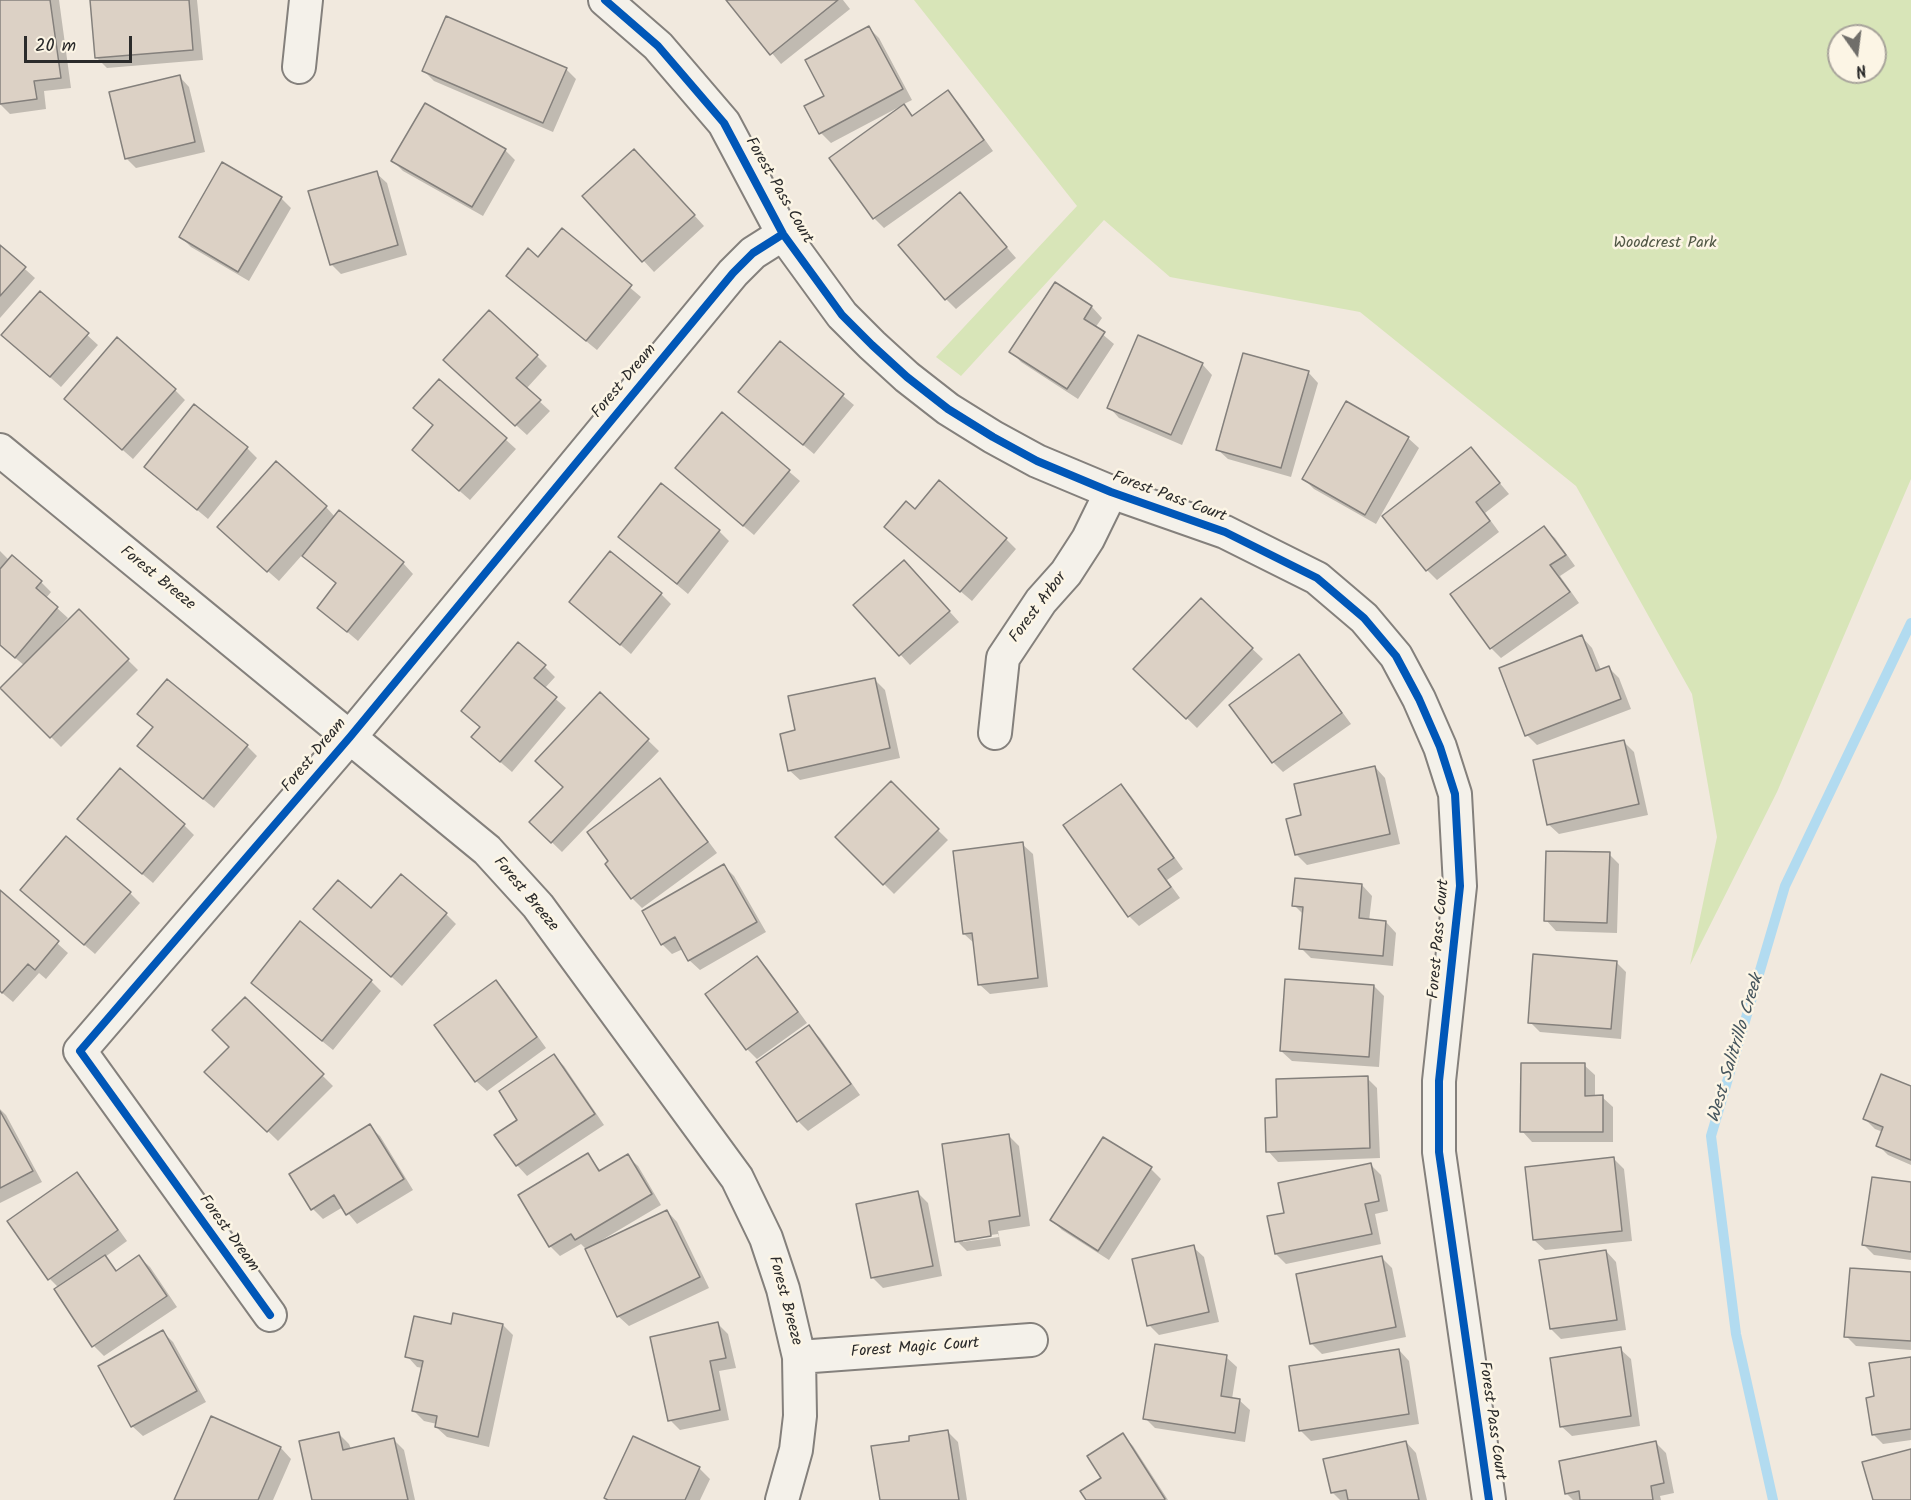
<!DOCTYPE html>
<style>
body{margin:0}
#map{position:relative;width:1911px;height:1500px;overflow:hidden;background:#f1e9de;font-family:Kalam,sans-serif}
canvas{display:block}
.north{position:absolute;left:1827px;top:24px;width:60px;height:60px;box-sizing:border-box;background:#fcf5e5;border:2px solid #a8a49b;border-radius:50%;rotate:166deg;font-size:16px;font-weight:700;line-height:24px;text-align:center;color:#2b2b2b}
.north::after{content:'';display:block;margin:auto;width:21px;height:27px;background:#706e6a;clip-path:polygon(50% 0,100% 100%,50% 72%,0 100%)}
.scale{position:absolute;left:24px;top:36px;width:108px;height:27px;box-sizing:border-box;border:3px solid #2b2b2b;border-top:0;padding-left:8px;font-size:18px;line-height:21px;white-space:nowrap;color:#2b2b2b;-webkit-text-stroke:4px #fcf5e5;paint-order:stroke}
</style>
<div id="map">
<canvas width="1911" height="1500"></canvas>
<div class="north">N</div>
<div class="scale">20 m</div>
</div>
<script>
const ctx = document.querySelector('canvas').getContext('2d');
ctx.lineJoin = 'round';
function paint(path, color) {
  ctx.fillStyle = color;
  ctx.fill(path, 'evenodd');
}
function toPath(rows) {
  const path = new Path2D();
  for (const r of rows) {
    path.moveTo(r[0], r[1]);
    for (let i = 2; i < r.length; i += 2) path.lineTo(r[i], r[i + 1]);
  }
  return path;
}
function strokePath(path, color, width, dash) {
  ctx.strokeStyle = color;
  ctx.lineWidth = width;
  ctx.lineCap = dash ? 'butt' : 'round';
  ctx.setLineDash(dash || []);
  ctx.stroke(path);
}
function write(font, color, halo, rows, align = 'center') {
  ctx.font = font + ' Kalam,sans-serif';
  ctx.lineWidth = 5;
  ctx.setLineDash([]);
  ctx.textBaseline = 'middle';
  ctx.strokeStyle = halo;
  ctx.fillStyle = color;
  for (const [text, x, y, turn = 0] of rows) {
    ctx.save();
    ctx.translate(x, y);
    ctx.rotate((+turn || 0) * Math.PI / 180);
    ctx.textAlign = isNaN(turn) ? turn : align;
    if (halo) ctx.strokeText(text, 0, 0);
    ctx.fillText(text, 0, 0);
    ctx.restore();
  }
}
const green = toPath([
 [914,0,1911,0,1911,479,1777,792,1690,965,1717,837,1692,694,1576,486,1360,312,1170,277,1104,220,961,376,936,357,1077,206],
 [1839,36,1875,36,1875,72,1839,72]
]);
const shadow = toPath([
 [0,0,59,0,71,88,44,91,46,109,10,114,0,104],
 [92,0,197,0,203,60,107,68,97,58],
 [728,0,843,0,850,9,781,64],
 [869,28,879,38,912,100,902,105,914,117,948,92,958,102,993,151,884,228,874,218,901,106,831,143,821,133,807,107,826,97],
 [566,69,576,79,553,132,434,81,424,71],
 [179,76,189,87,205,152,136,168,126,158],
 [505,150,515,160,483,216,403,171,393,161],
 [645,161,704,226,654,272,584,196],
 [376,173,387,183,407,255,341,274,331,264],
 [281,198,291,208,249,281,191,247,180,236],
 [970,205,1016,258,956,309,946,299],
 [562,230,641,297,597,350,518,286],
 [0,247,35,278,0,318],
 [1055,284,1092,307,1102,318,1095,328,1114,344,1078,399,1021,362,1011,351],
 [41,293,98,345,61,387,14,345],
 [780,343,854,405,814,454,740,392],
 [537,356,547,366,526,389,550,411,527,435,455,370],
 [1202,364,1212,375,1182,445,1119,418,1109,407],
 [1308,372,1318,383,1291,477,1228,459,1217,449],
 [175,390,185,400,133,459,76,409],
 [1347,403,1408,438,1419,448,1376,524,1314,489,1304,479],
 [722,414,800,481,754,535,687,478],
 [505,439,516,449,470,500,424,460],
 [247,448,257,458,208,519,146,467],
 [1471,449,1509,494,1485,513,1499,532,1437,580,1427,570],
 [326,507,335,517,403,563,413,574,358,641,319,608,337,584,303,554,279,581,229,537],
 [915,511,1006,539,1016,549,972,601,896,537],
 [1544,528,1555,538,1575,566,1560,576,1579,603,1501,658,1491,648],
 [719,531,729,541,688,594,620,537],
 [0,551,9,560,41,582,51,592,46,598,68,618,58,629,60,630,79,612,138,670,61,747,2,688,25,666,0,645],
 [914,572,959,622,910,665,855,605],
 [661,594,671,604,631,654,571,602],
 [1201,600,1263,659,1197,728,1146,679],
 [1582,637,1592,648,1601,670,1608,667,1619,678,1631,709,1537,745,1527,735],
 [1299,656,1309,667,1351,724,1283,772,1273,762],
 [544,666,555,677,544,689,566,708,512,772,483,747,481,728,473,721],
 [874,679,885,690,900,758,800,780,789,770,797,731],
 [600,694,659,751,562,852,531,822,565,788],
 [154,728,247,746,257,756,214,808,149,756],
 [1624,742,1634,752,1648,815,1559,834,1548,824],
 [1375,767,1385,778,1400,844,1307,865,1296,854,1303,816],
 [660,780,670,790,717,853,642,908,632,898],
 [891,784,948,840,894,894,837,837],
 [1121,785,1131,796,1183,869,1167,880,1180,898,1139,926,1129,916],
 [184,825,194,835,153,883,89,829],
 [1022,844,1033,854,1048,987,990,994,979,984,975,944,964,934],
 [1609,854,1619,864,1617,933,1556,931,1546,920],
 [724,866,734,876,766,932,700,970,689,960,683,949,672,954,662,944],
 [1362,885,1372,896,1369,921,1386,922,1396,933,1393,966,1311,958,1301,948,1304,915,1294,905],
 [0,892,68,953,46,979,39,973,13,1002,0,991],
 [130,893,140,903,95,954,32,900],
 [371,910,446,914,456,924,402,986,326,919],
 [757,958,767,968,807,1023,757,1059,747,1049],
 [1616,962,1626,972,1621,1039,1540,1032,1530,1022],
 [371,981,381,991,333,1050,263,993],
 [496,982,506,992,546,1048,487,1091,476,1081],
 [1374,986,1384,996,1379,1067,1292,1061,1281,1051],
 [245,999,333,1086,278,1141,207,1072,231,1047],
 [809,1027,820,1038,860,1095,808,1131,798,1121],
 [554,1056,564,1066,604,1125,527,1176,517,1165,520,1120],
 [1584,1065,1595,1075,1595,1097,1602,1097,1613,1107,1613,1142,1532,1142,1522,1131],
 [1367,1078,1377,1088,1380,1158,1278,1162,1268,1151,1279,1118],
 [1911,1088,1911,1165,1888,1155,1878,1145,1883,1132,1875,1129,1864,1118],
 [0,1109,6,1115,42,1182,0,1203],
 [369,1126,380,1136,413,1190,357,1224,343,1207,323,1219,313,1209],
 [1009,1136,1019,1146,1030,1226,998,1231,1001,1246,967,1251,957,1241],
 [998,1234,999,1237,963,1242,963,1239],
 [587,1155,601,1171,627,1156,638,1166,661,1205,602,1240,604,1242,667,1211,677,1222,709,1288,629,1326,618,1316,586,1249,581,1244,560,1256,550,1246],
 [1614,1159,1624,1169,1632,1241,1545,1250,1534,1240],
 [1371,1165,1381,1175,1388,1211,1375,1214,1381,1244,1286,1264,1276,1254,1286,1214],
 [1151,1169,1161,1179,1109,1260,1062,1230,1052,1220],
 [77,1174,87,1185,127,1241,105,1257,118,1272,139,1257,150,1267,177,1307,104,1356,94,1346,59,1288,50,1279],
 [1911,1183,1911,1260,1874,1255,1864,1245],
 [918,1193,928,1203,942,1276,883,1288,872,1277],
 [1193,1247,1204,1257,1219,1322,1159,1335,1149,1325],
 [1606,1251,1616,1262,1626,1330,1561,1339,1551,1329],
 [1382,1258,1392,1268,1406,1337,1322,1354,1312,1344],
 [1911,1274,1911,1350,1856,1346,1846,1336],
 [718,1324,728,1334,736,1368,719,1371,729,1420,680,1430,670,1420],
 [452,1325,503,1325,513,1335,489,1447,447,1437,436,1427,437,1424,424,1421,414,1411,423,1368,417,1367,407,1356],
 [163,1332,173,1342,206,1402,143,1436,132,1426],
 [1620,1349,1631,1359,1640,1426,1572,1436,1561,1426],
 [1399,1350,1409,1361,1419,1424,1311,1441,1301,1431],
 [1226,1357,1237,1367,1232,1399,1239,1400,1250,1410,1245,1442,1155,1428,1145,1418],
 [1911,1358,1911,1440,1883,1444,1873,1434,1876,1397],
 [212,1418,281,1448,291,1459,273,1500,176,1500],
 [947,1431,958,1442,967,1500,881,1500,911,1442],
 [339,1434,349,1444,351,1449,394,1440,404,1450,415,1500,314,1500],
 [1123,1435,1133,1446,1168,1500,1088,1500,1103,1478],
 [634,1438,700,1469,710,1479,700,1500,608,1500],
 [1406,1442,1416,1453,1427,1500,1340,1500,1332,1492],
 [1656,1443,1666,1453,1674,1493,1660,1496,1661,1500,1573,1500,1566,1493]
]);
const stream = toPath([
 [1773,1500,1736,1334,1711,1136,1785,886,1911,623]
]);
const building = toPath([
 [0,0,50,0,61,78,34,81,37,99,0,104,0,0],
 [90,0,189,0,193,50,95,58,90,0],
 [726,0,838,0,770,55,726,0],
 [446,16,567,68,543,123,422,71,446,16],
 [869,26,903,89,819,134,804,106,824,96,805,60,869,26],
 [180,75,195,142,125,159,109,92,180,75],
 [948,90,984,140,873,219,829,158,904,104,912,116,948,90],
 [425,103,506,149,472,207,391,161,425,103],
 [634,149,695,215,642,262,582,196,634,149],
 [222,162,282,197,238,272,179,237,222,162],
 [377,171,398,245,330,265,308,191,377,171],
 [960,192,1007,247,945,300,898,245,960,192],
 [562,228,632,285,586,341,506,276,528,248,538,257,562,228],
 [0,245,26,267,0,296,0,245],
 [1055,282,1092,306,1084,319,1105,332,1067,389,1009,352,1055,282],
 [40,291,89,333,50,377,1,335,40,291],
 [489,310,538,355,516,378,541,400,515,426,443,360,489,310],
 [1138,335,1203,363,1171,435,1107,408,1138,335],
 [117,337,176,389,122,450,64,399,117,337],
 [780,341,844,394,803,445,738,392,780,341],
 [1243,353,1309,371,1281,468,1216,450,1243,353],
 [439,379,507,438,459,491,412,450,433,425,413,408,439,379],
 [1346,401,1409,437,1365,515,1302,479,1346,401],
 [194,404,248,447,197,510,144,467,194,404],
 [722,412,790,470,743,526,675,468,722,412],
 [1471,447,1500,483,1476,502,1490,521,1426,571,1382,516,1471,447],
 [276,461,327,506,267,572,217,527,276,461],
 [939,480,1007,538,960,592,884,527,906,501,915,509,939,480],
 [661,483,720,530,677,584,618,537,661,483],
 [339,510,404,562,347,632,317,608,336,583,302,556,339,510],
 [1544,526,1566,555,1550,565,1570,592,1490,649,1450,594,1544,526],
 [610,551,662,593,620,645,569,602,610,551],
 [12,555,42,581,36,588,58,607,15,658,0,645,0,569,12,555],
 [904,560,950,611,899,656,853,605,904,560],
 [1201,598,1253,648,1186,719,1133,669,1201,598],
 [79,609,129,659,50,738,0,688,79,609],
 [1582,635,1596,671,1609,666,1621,699,1525,736,1499,668,1582,635],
 [518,642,546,665,534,678,557,697,500,762,471,737,480,727,461,711,518,642],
 [1299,654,1342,713,1272,763,1229,705,1299,654],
 [875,678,890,748,788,771,780,734,795,730,788,696,875,678],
 [167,679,248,745,203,799,137,746,153,727,137,714,167,679],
 [600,692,649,739,551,843,529,822,563,787,535,761,600,692],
 [1624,740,1639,804,1547,825,1533,760,1624,740],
 [1375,766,1390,834,1295,855,1286,819,1301,815,1294,784,1375,766],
 [120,768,185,824,142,874,77,819,120,768],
 [660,778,708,842,631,899,605,864,608,861,587,832,660,778],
 [891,781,939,829,883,885,835,837,891,781],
 [1121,784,1174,858,1158,869,1171,887,1128,917,1063,825,1121,784],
 [66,836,131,892,84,945,20,890,66,836],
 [1023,842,1038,978,978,985,972,933,963,934,953,851,1023,842],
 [1546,851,1610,852,1607,923,1544,921,1546,851],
 [724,864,757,922,688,961,675,937,661,945,642,911,724,864],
 [401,874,447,913,391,977,313,909,338,880,371,908,401,874],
 [1295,878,1362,884,1359,918,1386,921,1383,956,1299,949,1303,907,1292,906,1295,878],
 [0,890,59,941,35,970,28,964,2,993,0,991,0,890],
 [300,921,372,980,322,1041,251,983,300,921],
 [1533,954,1617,961,1611,1029,1528,1023,1533,954],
 [757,956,798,1012,746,1050,705,994,757,956],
 [1285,979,1374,985,1369,1057,1280,1051,1285,979],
 [496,980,537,1037,475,1082,434,1025,496,980],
 [245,997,324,1074,267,1132,204,1072,229,1047,212,1030,245,997],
 [809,1025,851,1084,797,1122,756,1062,809,1025],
 [554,1054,595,1114,516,1166,494,1135,517,1120,499,1091,554,1054],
 [1521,1063,1585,1063,1585,1096,1603,1095,1603,1132,1520,1132,1521,1063],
 [1881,1074,1911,1086,1911,1160,1876,1146,1883,1127,1863,1119,1881,1074],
 [1368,1076,1370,1148,1266,1152,1265,1118,1277,1117,1276,1079,1368,1076],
 [0,1111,33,1171,0,1188,0,1111],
 [370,1124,404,1179,346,1215,334,1195,311,1210,289,1174,370,1124],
 [1009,1134,1020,1216,989,1221,991,1236,955,1242,942,1144,1009,1134],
 [1103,1137,1152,1167,1098,1251,1050,1220,1103,1137],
 [588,1153,599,1171,628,1154,652,1194,575,1240,571,1234,549,1247,518,1195,588,1153],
 [1614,1157,1622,1231,1533,1240,1525,1167,1614,1157],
 [1371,1163,1379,1201,1365,1204,1372,1234,1275,1254,1267,1216,1284,1213,1278,1183,1371,1163],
 [77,1172,118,1230,48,1280,7,1221,77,1172],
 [1872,1177,1911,1182,1911,1252,1862,1245,1872,1177],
 [918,1191,933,1266,871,1278,856,1204,918,1191],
 [667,1210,700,1277,617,1317,585,1249,667,1210],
 [1194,1245,1209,1312,1147,1326,1132,1259,1194,1245],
 [1606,1250,1617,1320,1550,1329,1539,1260,1606,1250],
 [105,1255,116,1271,139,1255,167,1296,92,1347,54,1289,105,1255],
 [1382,1256,1396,1327,1310,1344,1296,1274,1382,1256],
 [1850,1268,1911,1272,1911,1341,1844,1337,1850,1268],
 [453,1313,503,1324,478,1437,435,1427,437,1416,412,1411,423,1361,405,1357,414,1316,451,1324,453,1313],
 [718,1322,726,1358,710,1361,720,1410,668,1421,650,1337,718,1322],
 [163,1330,197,1391,131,1427,98,1366,163,1330],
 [1155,1344,1227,1355,1221,1396,1240,1399,1235,1433,1143,1419,1155,1344],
 [1621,1347,1631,1416,1560,1427,1550,1358,1621,1347],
 [1399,1349,1409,1414,1299,1431,1289,1366,1399,1349],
 [1911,1357,1911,1429,1872,1435,1866,1398,1874,1396,1869,1363,1911,1357],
 [211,1416,281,1447,258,1500,174,1500,211,1416],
 [948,1430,959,1500,880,1500,871,1446,909,1441,909,1436,948,1430],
 [339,1432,343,1450,394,1438,408,1500,312,1500,299,1441,339,1432],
 [1123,1433,1165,1499,1164,1500,1086,1500,1080,1491,1101,1478,1087,1456,1123,1433],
 [633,1436,700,1467,685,1500,608,1500,604,1498,633,1436],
 [1406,1441,1419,1500,1348,1500,1346,1490,1331,1493,1323,1459,1406,1441],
 [1656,1441,1664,1483,1651,1486,1653,1500,1580,1500,1579,1491,1565,1494,1559,1461,1656,1441],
 [1911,1449,1911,1500,1873,1500,1862,1462,1911,1449]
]);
const street = toPath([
 [605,0,658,46,724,123,783,234,842,315,872,345,907,377,948,409,993,437,1037,461,1111,492,1225,532,1317,578,1364,618,1396,656,1419,699,1440,747,1455,794,1460,886,1439,1081,1439,1152,1489,1500],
 [299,67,306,0],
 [0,450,487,850,538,906,737,1178,766,1238,783,1289,799,1357,800,1416,796,1450,782,1500],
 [995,733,1003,658,1041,601,1066,573,1088,539,1111,492],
 [270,1315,80,1051,350,737,733,273,753,253,783,234],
 [799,1357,1031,1340]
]);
const cycleway = toPath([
 [605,0,658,46,724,123,783,234,842,315,872,345,907,377,948,409,993,437,1037,461,1111,492,1225,532,1317,578,1364,618,1396,656,1419,699,1440,747,1455,794,1460,886,1439,1081,1439,1152,1489,1500],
 [270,1315,80,1051,350,737,733,273,753,253,783,234]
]);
const streetNames = [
 ["Forest Pass Court",778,191,60],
 ["Forest Dream",625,382,-50],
 ["Forest Pass Court",1169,498,20],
 ["Forest Breeze",157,579,39],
 ["Forest Arbor",1039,608,-53],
 ["Forest Dream",315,756,-50],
 ["Forest Breeze",525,895,50],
 ["Forest Pass Court",1440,939,-85],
 ["Forest Dream",228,1234,54],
 ["Forest Breeze",784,1301,75],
 ["Forest Magic Court",915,1349,-4],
 ["Forest Pass Court",1491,1421,82]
];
const parkNames = [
 ["Woodcrest Park",1665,244]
];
const waterNames = [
 ["West Salitrillo Creek",1737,1049,-73]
];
paint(green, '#d8e5b8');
paint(shadow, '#0003');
strokePath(stream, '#b2dbf0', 10);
paint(building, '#dcd1c5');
strokePath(building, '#84807c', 1.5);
strokePath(street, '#84807c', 36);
strokePath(street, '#f4f1ea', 32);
strokePath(cycleway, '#0057b8', 8);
write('16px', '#2b2b2b', '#fcf5e5', streetNames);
write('16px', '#515846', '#fcf5e5', parkNames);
write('italic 18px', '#46565e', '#fcf5e5', waterNames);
</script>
